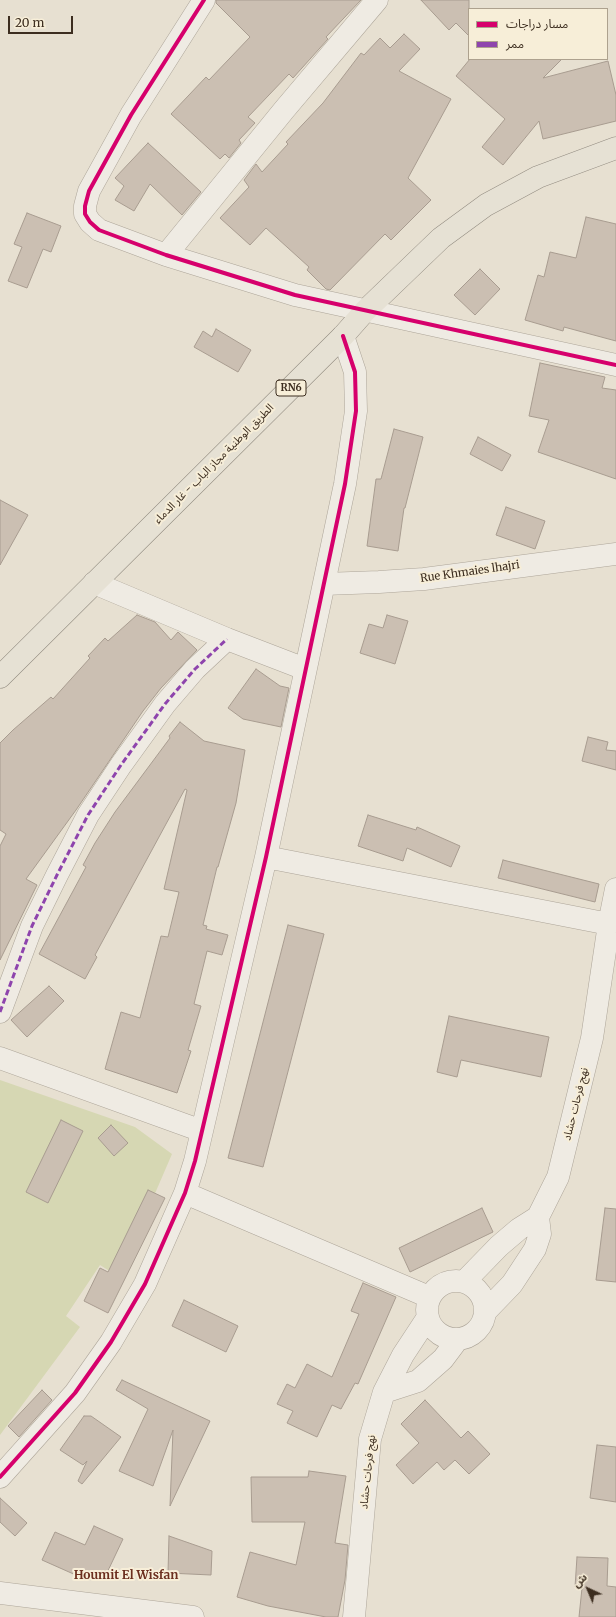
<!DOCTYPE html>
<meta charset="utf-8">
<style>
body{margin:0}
#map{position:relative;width:616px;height:1617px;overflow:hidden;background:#e7e0d1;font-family:Merriweather,"Noto Sans Arabic",serif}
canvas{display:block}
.legend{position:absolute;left:468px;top:8px;width:140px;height:52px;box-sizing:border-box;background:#f7eed8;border:1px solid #ada18e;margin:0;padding:5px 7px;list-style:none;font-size:12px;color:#3d2e20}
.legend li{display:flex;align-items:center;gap:8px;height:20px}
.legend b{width:20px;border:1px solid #ada18e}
.north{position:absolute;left:568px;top:1569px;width:40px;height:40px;-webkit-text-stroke:3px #f7eed8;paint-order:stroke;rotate:316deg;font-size:11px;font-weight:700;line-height:16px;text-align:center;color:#3d2e20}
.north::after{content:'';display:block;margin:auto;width:14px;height:18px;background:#3d2e20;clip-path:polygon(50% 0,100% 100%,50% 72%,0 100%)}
.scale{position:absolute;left:8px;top:16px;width:65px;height:18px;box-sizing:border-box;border:2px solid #3d2e20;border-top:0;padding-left:5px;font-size:12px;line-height:14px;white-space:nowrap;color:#3d2e20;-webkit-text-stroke:3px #f7eed8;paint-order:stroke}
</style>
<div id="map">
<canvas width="616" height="1617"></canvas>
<ul class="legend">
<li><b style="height:5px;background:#d6006c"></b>مسار دراجات</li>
<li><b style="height:5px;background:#8e44ad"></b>ممر</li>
</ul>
<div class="north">ش</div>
<div class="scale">20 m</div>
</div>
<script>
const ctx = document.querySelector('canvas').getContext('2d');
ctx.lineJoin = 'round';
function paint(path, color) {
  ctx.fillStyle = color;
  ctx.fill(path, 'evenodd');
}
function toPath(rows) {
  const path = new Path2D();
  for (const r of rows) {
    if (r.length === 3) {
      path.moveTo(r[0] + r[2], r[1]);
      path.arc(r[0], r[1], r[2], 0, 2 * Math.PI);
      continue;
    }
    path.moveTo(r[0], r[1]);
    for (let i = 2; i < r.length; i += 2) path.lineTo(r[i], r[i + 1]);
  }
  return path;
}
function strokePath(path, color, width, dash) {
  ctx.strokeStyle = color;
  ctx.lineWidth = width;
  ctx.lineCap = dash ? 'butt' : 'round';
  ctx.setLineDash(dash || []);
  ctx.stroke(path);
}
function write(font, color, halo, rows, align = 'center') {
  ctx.font = font + ' Merriweather,"Noto Sans Arabic",serif';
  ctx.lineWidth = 4;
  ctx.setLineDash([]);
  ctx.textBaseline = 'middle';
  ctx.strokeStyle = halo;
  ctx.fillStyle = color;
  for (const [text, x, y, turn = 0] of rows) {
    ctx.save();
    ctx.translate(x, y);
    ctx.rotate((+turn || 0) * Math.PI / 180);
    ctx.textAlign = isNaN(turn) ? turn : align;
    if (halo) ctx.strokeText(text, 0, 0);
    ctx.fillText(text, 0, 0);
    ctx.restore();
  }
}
const green = toPath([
 [0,1080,135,1127,172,1154,119,1277,100,1265,66,1316,80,1327,0,1435]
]);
const building = toPath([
 [216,0,361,0,326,37,328,39,293,78,289,74,248,117,255,123,239,140,241,143,229,158,225,154,220,159,171,114,206,77,209,80,250,37,216,3,216,0],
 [421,0,469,0,469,36,456,23,449,30,421,0],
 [404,34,420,49,399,71,451,99,408,178,431,200,391,240,385,234,330,290,326,289,307,270,309,267,266,228,250,245,220,218,249,187,244,180,256,164,262,172,288,144,286,142,323,103,361,53,364,55,380,38,390,48,404,34],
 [470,59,562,59,543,78,608,61,616,95,616,121,543,139,539,121,503,165,482,147,505,119,456,76,470,59],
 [148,143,201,192,182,215,150,184,134,211,115,200,124,186,115,178,148,143],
 [27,213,61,226,51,252,43,249,27,288,8,281,22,247,14,244,27,213],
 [586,217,616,224,616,341,564,327,563,331,525,320,538,275,544,277,550,252,576,258,586,217],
 [480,269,500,289,475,315,454,295,480,269],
 [216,329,251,350,238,372,194,347,203,331,212,337,216,329],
 [540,363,605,377,602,388,616,390,616,479,538,452,549,420,529,416,540,363],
 [394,429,423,437,405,508,404,508,398,551,367,546,376,479,381,479,394,429],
 [478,437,511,455,502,471,470,454,478,437],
 [0,500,28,515,0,565,0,500],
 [506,507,545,521,535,549,496,535,506,507],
 [137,615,155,622,171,640,178,632,179,633,197,650,161,688,143,711,76,810,26,879,37,885,0,960,0,846,6,834,0,830,0,743,13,730,51,697,53,699,90,658,88,656,105,638,108,641,137,615],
 [387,615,408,621,395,664,360,653,369,624,383,628,387,615],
 [256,669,280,686,289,688,281,727,243,719,228,708,256,669],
 [180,722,204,741,245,750,236,803,218,867,217,867,203,925,207,926,206,929,228,935,222,955,207,951,194,1004,201,1006,188,1050,191,1051,177,1093,105,1069,121,1012,140,1018,161,936,168,937,179,892,164,889,187,790,185,789,95,955,97,957,85,979,39,954,86,867,83,865,95,843,115,812,170,738,169,736,180,722],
 [588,737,608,742,606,750,616,751,616,770,582,761,588,737],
 [368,815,416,830,417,827,460,846,451,867,407,848,403,861,358,846,368,815],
 [503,860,599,884,595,902,498,878,503,860],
 [288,925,324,934,263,1167,228,1158,288,925],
 [49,986,64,1001,27,1037,11,1020,49,986],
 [449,1016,549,1037,541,1077,461,1060,457,1077,437,1072,449,1016],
 [61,1120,83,1131,48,1203,26,1192,61,1120],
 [111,1125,128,1143,114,1156,98,1138,111,1125],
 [148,1190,165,1198,108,1313,84,1301,100,1268,108,1272,148,1190],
 [482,1208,493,1232,410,1272,399,1248,482,1208],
 [605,1208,616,1209,616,1282,596,1280,605,1208],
 [363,1283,396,1297,358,1384,355,1383,341,1409,332,1405,317,1437,287,1423,293,1411,277,1404,287,1384,295,1388,307,1364,332,1377,359,1314,351,1311,363,1283],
 [184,1300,238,1326,226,1352,172,1326,184,1300],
 [122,1380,210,1421,170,1506,173,1430,153,1486,119,1471,148,1409,116,1390,122,1380],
 [42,1390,52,1400,19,1437,8,1426,42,1390],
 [425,1400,461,1438,468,1431,490,1454,469,1474,455,1460,444,1470,437,1462,413,1484,396,1465,419,1443,401,1424,425,1400],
 [84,1416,91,1416,121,1437,82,1484,78,1481,87,1461,83,1465,60,1450,84,1416],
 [597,1445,616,1447,616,1502,590,1498,597,1445],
 [309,1471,346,1476,335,1543,348,1545,345,1580,338,1617,326,1617,268,1606,237,1597,250,1552,296,1565,305,1522,252,1522,251,1477,308,1477,309,1471],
 [0,1498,27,1523,15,1536,0,1522,0,1498],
 [94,1526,123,1539,105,1577,91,1571,87,1580,42,1560,55,1532,85,1545,94,1526],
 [169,1536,212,1551,211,1575,168,1573,169,1536],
 [577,1557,608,1558,607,1586,616,1587,616,1617,579,1617,582,1588,575,1587,577,1557]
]);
const minor = toPath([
 [204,0,131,115,89,191,85,206,85,214,90,222,99,230,166,255,295,295,616,365],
 [166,255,284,110,377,0],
 [94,583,227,639,305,669],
 [324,584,379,582,424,579,616,554],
 [266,857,609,924],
 [0,1012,32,926,57,875,88,815,121,765,165,704,195,669,227,639],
 [0,1058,202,1131],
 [185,1193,429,1297],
 [456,1310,29],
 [464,1282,499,1246,519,1229,538,1217,558,1177,592,1038,609,924,616,889],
 [485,1312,512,1284,535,1249,540,1234,538,1217],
 [384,1392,418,1381,443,1359,458,1339],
 [0,1477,75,1393,111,1342,145,1284,185,1193,195,1161,266,857,345,484,356,411,355,372,343,336],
 [0,1593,193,1617],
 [354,1617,370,1439,384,1392,403,1355,428,1317]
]);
const major = toPath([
 [0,677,343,336,365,311,441,238,486,205,538,177,616,148]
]);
const quiet = toPath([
 [0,1012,32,926,57,875,88,815,121,765,165,704,195,669,227,639]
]);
const cycleway = toPath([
 [204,0,131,115,89,191,85,206,85,214,90,222,99,230,166,255,295,295,616,365],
 [0,1477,75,1393,111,1342,145,1284,185,1193,195,1161,266,857,345,484,356,411,355,372,343,336]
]);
const shields = [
 [291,388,30]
];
const shieldNames = [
 ["RN6",291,388]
];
const streetNames = [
 ["الطريق الوطنية مجاز الباب - غار الدماء",214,464,-45],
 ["Rue Khmaies lhajri",470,572,-8],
 ["نهج فرحات حشاد",576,1104,-76],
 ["نهج فرحات حشاد",368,1472,-84]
];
const neighbourhoodNames = [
 ["Houmit El Wisfan",126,1576]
];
paint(green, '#d6d7b3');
paint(building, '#cbbfb2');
strokePath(building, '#a89c90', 1);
strokePath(minor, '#ada599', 23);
strokePath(major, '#928b80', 23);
strokePath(minor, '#efebe3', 22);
strokePath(major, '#e6e1d4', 22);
strokePath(quiet, '#8e44ad', 3, [6, 3]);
strokePath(cycleway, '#d6006c', 4);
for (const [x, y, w] of shields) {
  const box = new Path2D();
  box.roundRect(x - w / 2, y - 8, w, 16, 3);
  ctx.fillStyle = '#f7eed8';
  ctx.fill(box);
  strokePath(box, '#3d2e20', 1);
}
write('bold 10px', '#3d2e20', null, shieldNames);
write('11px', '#3d2e20', '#f7eed8', streetNames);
write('bold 12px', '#6b2e1e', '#f7eed8', neighbourhoodNames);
</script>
